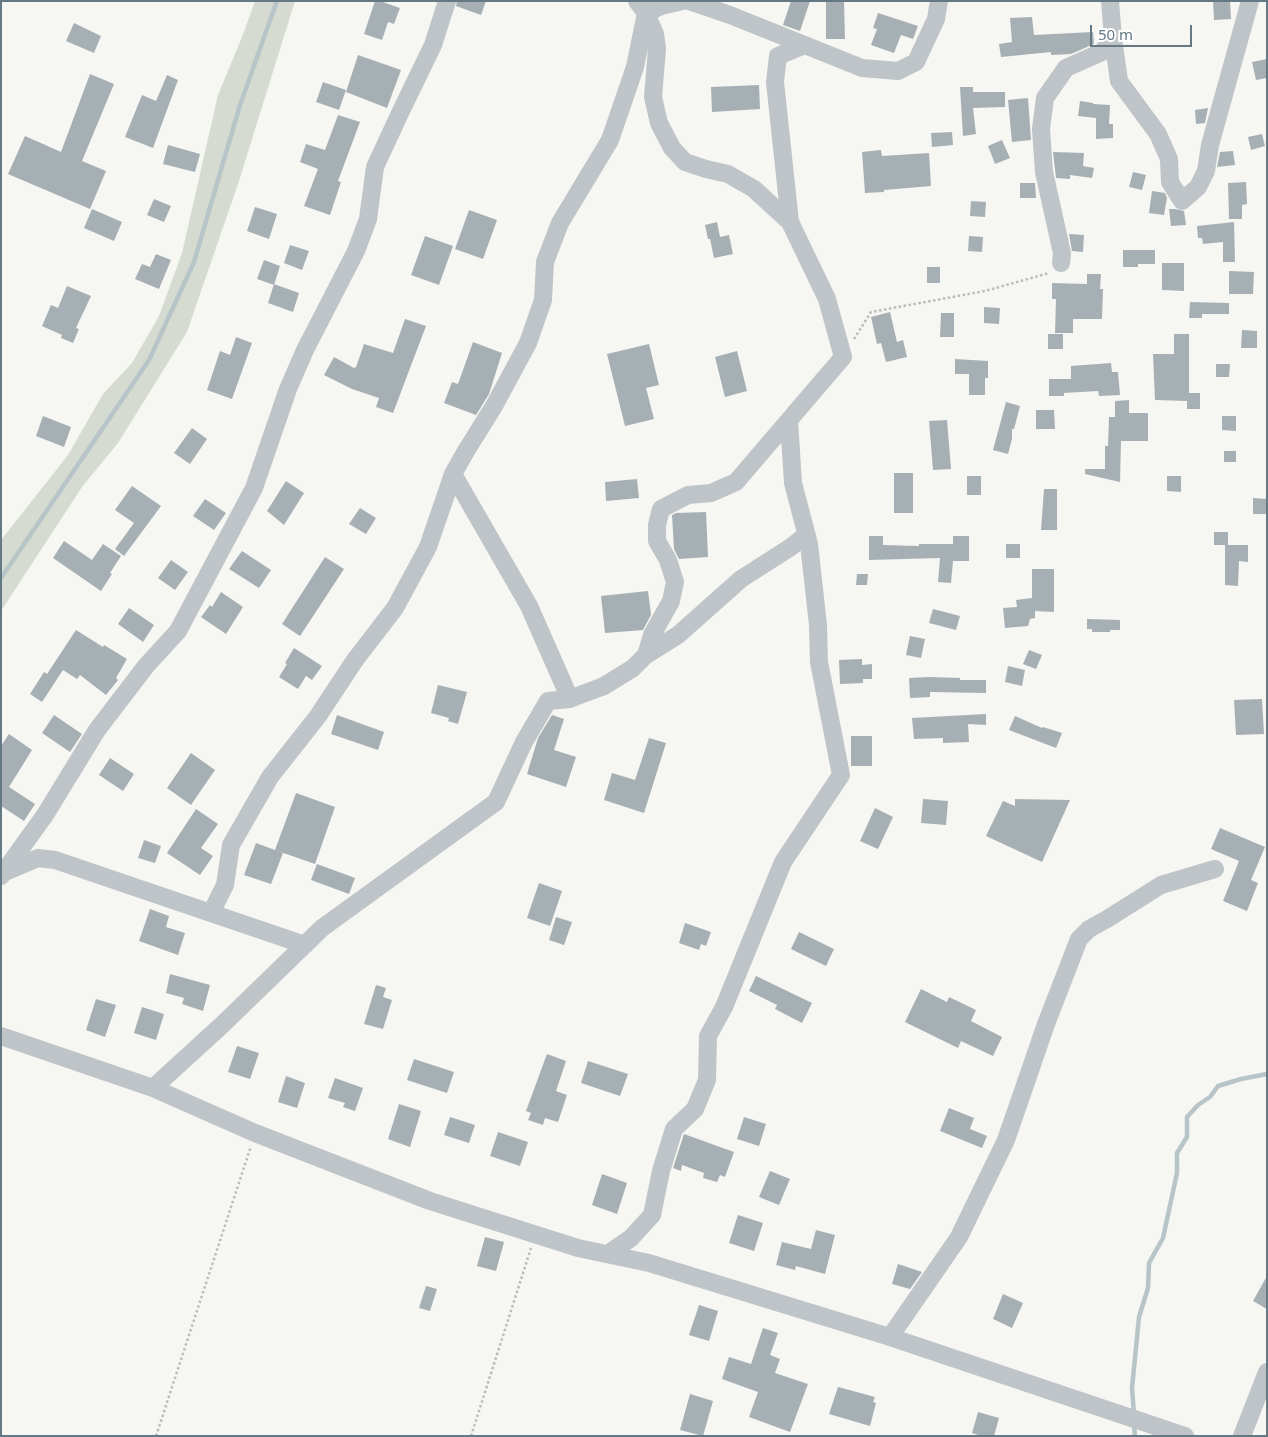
<!DOCTYPE html>
<style>
body{margin:0}
#map{position:relative;width:1268px;height:1437px;overflow:hidden;background:#f6f6f2;font-family:"Noto Sans",sans-serif}
canvas{display:block}
.frame{position:absolute;inset:0;border:2px solid #647984;pointer-events:none}
.scale{position:absolute;left:1090px;top:25px;width:102px;height:22px;box-sizing:border-box;border:2px solid #647984;border-top:0;padding-left:6px;font-size:15px;line-height:18px;white-space:nowrap;color:#647984;-webkit-text-stroke:4px #fff;paint-order:stroke}
</style>
<div id="map">
<canvas width="1268" height="1437"></canvas>
<div class="frame"></div>
<div class="scale">50 m</div>
</div>
<script>
const ctx = document.querySelector('canvas').getContext('2d');
ctx.lineJoin = 'round';
function paint(path, color) {
  ctx.fillStyle = color;
  ctx.fill(path, 'evenodd');
}
function toPath(rows) {
  const path = new Path2D();
  for (const r of rows) {
    path.moveTo(r[0], r[1]);
    for (let i = 2; i < r.length; i += 2) path.lineTo(r[i], r[i + 1]);
  }
  return path;
}
function strokePath(path, color, width, dash) {
  ctx.strokeStyle = color;
  ctx.lineWidth = width;
  ctx.lineCap = dash ? 'butt' : 'round';
  ctx.setLineDash(dash || []);
  ctx.stroke(path);
}
const green = toPath([
 [255,1,295,1,239,181,187,332,118,443,82,487,1,611,1,540,68,455,103,394,132,363,159,316,182,253,218,95,242,37]
]);
const stream = toPath([
 [1,578,149,360,194,262,240,105,277,1],
 [1134,1414,1132,1388,1139,1317,1148,1288,1149,1263,1163,1238,1177,1173,1177,1153,1187,1137,1187,1117,1198,1105,1210,1097,1218,1086,1241,1079,1267,1074],
 [1134,1425,1135,1436]
]);
const building = toPath([
 [375,1,380,1,400,8,394,24,388,22,382,40,364,34],
 [457,1,486,1,481,15,456,6],
 [791,1,810,1,800,31,783,25],
 [826,1,844,1,845,39,826,39],
 [1213,1,1230,1,1231,19,1214,20],
 [878,13,918,26,913,39,901,35,894,53,871,45,877,29,873,28],
 [1032,17,1034,35,1093,32,1094,44,1071,54,1051,55,1051,52,1001,57,999,44,1012,42,1010,18],
 [74,23,101,36,94,53,66,41],
 [358,55,401,70,387,108,346,92],
 [1267,59,1267,78,1256,80,1252,62],
 [90,74,114,84,82,161,106,171,90,209,8,174,25,136,61,152],
 [167,75,178,80,153,148,125,137,142,95,156,101],
 [323,82,346,90,339,110,316,102],
 [759,85,760,109,712,112,711,87],
 [960,87,973,87,973,92,1005,92,1005,107,973,108,976,134,963,136],
 [1028,98,1031,140,1012,142,1008,100],
 [1080,101,1093,103,1093,104,1110,105,1109,124,1113,124,1113,138,1096,139,1096,118,1078,116],
 [1208,108,1205,123,1196,124,1195,110],
 [338,115,360,122,338,181,341,182,330,215,304,206,318,169,300,162,306,144,325,150],
 [952,132,953,145,932,147,931,133],
 [1262,134,1265,146,1251,150,1248,137],
 [1002,140,1010,158,995,164,988,146],
 [168,145,200,154,195,172,163,164],
 [881,150,882,156,929,153,931,186,884,190,884,192,865,193,862,152],
 [1233,151,1235,165,1217,167,1220,152],
 [1053,152,1084,153,1083,166,1094,168,1092,178,1070,175,1070,179,1056,178],
 [1133,172,1146,175,1142,190,1129,187],
 [1246,182,1247,204,1242,205,1242,219,1229,219,1228,183],
 [1020,183,1035,183,1036,198,1020,198],
 [1152,191,1165,193,1167,198,1164,215,1149,213],
 [154,199,171,206,164,222,147,215],
 [971,201,986,202,985,217,970,216],
 [255,207,277,214,269,239,247,231],
 [92,209,122,222,114,241,84,228],
 [1169,209,1175,209,1184,211,1186,225,1171,226],
 [469,210,497,220,483,259,455,249],
 [717,222,720,237,729,235,733,254,714,258,710,239,708,239,705,225],
 [1234,222,1235,262,1223,262,1223,242,1203,244,1202,238,1198,238,1197,226],
 [1069,234,1084,235,1083,252,1072,251],
 [425,236,453,246,439,285,411,275],
 [969,236,983,237,982,252,968,251],
 [290,245,309,251,302,270,284,263],
 [1123,250,1155,250,1155,264,1138,264,1138,267,1123,267],
 [156,254,171,260,159,289,135,279,142,264,150,267],
 [264,260,280,266,274,285,257,279],
 [1162,263,1184,263,1184,291,1162,290],
 [927,267,940,267,940,283,927,283],
 [1229,271,1254,272,1253,294,1229,294],
 [1087,274,1101,274,1100,289,1103,289,1102,319,1073,319,1073,333,1055,333,1056,299,1052,299,1052,283,1087,284],
 [274,284,299,293,293,312,268,303],
 [67,286,91,296,76,328,79,329,73,343,61,338,62,335,42,326,51,305,58,308],
 [1190,302,1229,303,1229,314,1202,314,1202,318,1189,318],
 [984,307,1000,308,999,324,984,323],
 [890,312,897,342,903,340,907,357,886,362,881,343,877,344,871,317],
 [941,313,954,313,954,337,940,337],
 [405,319,426,326,393,413,376,407,379,398,352,389,324,375,334,357,354,368,356,367,364,344,393,353],
 [1242,330,1257,331,1257,348,1241,348],
 [1048,334,1063,334,1063,349,1048,349],
 [1174,334,1189,334,1189,393,1200,393,1200,409,1187,409,1187,401,1155,400,1153,354,1174,354],
 [236,337,252,343,232,399,207,390,220,351,230,355],
 [473,342,502,353,489,394,476,415,444,403,452,382,458,384],
 [649,344,659,385,646,388,654,419,625,426,607,354],
 [737,351,747,391,725,397,715,357],
 [955,359,988,361,988,378,985,378,985,395,969,395,969,374,955,374],
 [1111,363,1112,372,1118,372,1120,395,1099,396,1098,391,1064,393,1064,396,1049,396,1049,379,1071,379,1071,366],
 [1216,364,1230,364,1229,377,1216,377],
 [1129,400,1129,413,1148,413,1148,441,1121,441,1120,482,1085,474,1085,469,1105,469,1105,446,1108,446,1109,417,1115,417,1115,401],
 [1006,402,1020,406,1014,429,1012,429,1012,439,1008,454,993,450],
 [1036,410,1054,410,1055,429,1036,429],
 [43,416,71,427,64,447,36,436],
 [1222,416,1236,416,1236,431,1222,430],
 [947,420,951,469,933,470,929,421],
 [192,428,207,439,190,464,174,453],
 [1224,451,1236,451,1236,462,1224,462],
 [894,473,913,473,913,513,894,513],
 [967,476,981,476,981,495,967,495],
 [1167,476,1181,476,1181,492,1167,491],
 [637,479,639,498,606,501,605,482],
 [286,481,304,493,284,525,267,511],
 [132,486,161,506,124,556,115,549,134,523,115,510],
 [1044,489,1057,489,1057,530,1041,530],
 [1253,498,1267,499,1267,514,1253,514],
 [205,499,226,513,214,530,193,516],
 [360,508,376,518,366,534,349,524],
 [706,512,708,557,679,559,674,549,672,515,676,513],
 [1214,532,1228,532,1228,545,1248,545,1248,562,1239,561,1238,586,1225,585,1225,545,1214,545],
 [869,536,883,536,883,545,919,546,919,544,953,544,953,536,969,536,969,561,953,561,951,583,938,582,940,558,869,560],
 [64,541,92,560,103,544,121,556,110,573,112,574,101,591,53,558],
 [1006,544,1020,544,1020,558,1006,558],
 [242,551,271,570,259,588,229,569],
 [325,557,344,569,300,636,282,624],
 [171,560,188,572,175,590,158,578],
 [1032,569,1054,569,1054,612,1035,611,1035,618,1030,619,1028,626,1005,628,1003,608,1017,607,1016,600,1032,598],
 [857,574,868,574,867,585,856,585],
 [648,591,651,615,643,630,605,633,601,596],
 [221,592,243,607,226,634,201,617,210,605,212,607],
 [129,608,154,625,143,642,118,624],
 [933,609,960,616,956,630,929,623],
 [1087,619,1120,620,1120,630,1110,630,1110,632,1092,632,1092,629,1087,629],
 [76,630,103,647,104,645,127,659,116,678,118,680,106,695,80,675,77,679,63,670,42,702,30,694,44,672,47,674],
 [910,636,925,639,921,658,906,655],
 [294,648,322,666,312,680,306,676,298,689,279,677,287,664,285,663],
 [1029,650,1042,655,1036,669,1023,664],
 [862,659,862,665,872,664,872,679,863,679,863,683,840,684,839,660],
 [1008,666,1025,670,1022,686,1005,682],
 [929,677,960,678,960,680,986,680,986,693,930,692,930,697,910,698,909,678],
 [438,685,467,692,458,724,448,721,449,718,431,713],
 [1262,699,1264,734,1236,735,1234,700],
 [986,714,986,725,968,724,969,742,943,743,943,738,914,739,912,718],
 [54,715,82,734,70,752,42,733],
 [337,715,384,732,378,750,331,734],
 [552,715,564,719,554,750,576,757,566,787,527,774,538,738],
 [1015,716,1042,728,1043,727,1062,733,1056,748,1009,730],
 [9,734,32,750,9,787,35,804,24,821,1,806,1,746],
 [851,736,872,736,872,766,851,766],
 [649,738,666,743,644,813,604,800,612,773,635,780],
 [191,753,215,770,191,805,167,788],
 [110,758,134,774,123,791,99,775],
 [296,793,335,807,315,864,275,850],
 [923,799,948,801,946,825,921,823],
 [1015,799,1070,800,1042,862,986,836,1003,801,1015,806],
 [875,808,893,817,878,849,860,841],
 [196,809,218,824,201,848,213,856,200,875,167,853],
 [1220,828,1265,847,1251,880,1258,883,1247,911,1223,901,1239,861,1211,849],
 [144,840,161,846,155,863,138,858],
 [256,843,283,853,271,884,244,875],
 [317,864,355,878,349,894,311,880],
 [539,883,562,891,550,926,527,918],
 [150,909,169,916,166,927,185,933,178,955,139,941],
 [556,917,572,922,564,945,549,940],
 [685,923,711,932,706,946,701,944,699,950,679,943],
 [799,932,834,949,826,966,791,949],
 [170,974,210,985,203,1011,182,1004,184,998,166,993],
 [756,976,812,1003,802,1023,775,1009,777,1005,749,991],
 [376,985,386,988,383,997,392,1000,383,1029,364,1024],
 [921,989,947,1002,949,997,976,1010,971,1021,1002,1037,993,1056,961,1041,958,1048,905,1022],
 [96,999,116,1005,105,1037,86,1030],
 [142,1007,164,1014,156,1040,134,1033],
 [237,1046,259,1053,250,1079,228,1072],
 [547,1054,566,1061,556,1091,567,1095,558,1122,545,1118,543,1125,528,1120,531,1113,526,1111],
 [414,1059,454,1072,447,1093,407,1080],
 [588,1061,628,1074,620,1096,581,1083],
 [286,1076,305,1083,297,1108,278,1102],
 [335,1078,363,1088,355,1111,343,1107,345,1103,328,1098],
 [399,1104,421,1111,410,1147,388,1139],
 [949,1108,974,1118,970,1129,987,1136,982,1148,940,1131],
 [450,1117,475,1125,469,1143,444,1135],
 [744,1117,766,1124,759,1146,737,1139],
 [498,1132,528,1142,520,1166,490,1156],
 [684,1134,734,1152,725,1177,720,1175,717,1182,703,1178,704,1173,682,1165,681,1171,673,1168],
 [770,1171,790,1179,779,1205,759,1197],
 [602,1174,627,1183,617,1214,592,1205],
 [738,1215,763,1223,754,1251,729,1243],
 [816,1230,835,1235,825,1274,796,1266,795,1270,776,1265,782,1242,811,1249],
 [485,1237,504,1242,496,1271,477,1266],
 [898,1264,922,1272,910,1289,892,1284],
 [1267,1276,1267,1309,1253,1301],
 [426,1286,437,1289,430,1311,419,1308],
 [1003,1294,1023,1303,1012,1328,993,1319],
 [699,1305,718,1311,709,1341,689,1335],
 [763,1328,778,1333,770,1355,780,1359,775,1373,808,1384,790,1432,749,1417,758,1392,722,1379,729,1357,751,1364],
 [838,1387,875,1397,873,1402,876,1403,870,1426,829,1414],
 [690,1394,713,1401,703,1436,680,1430],
 [978,1412,999,1418,994,1436,981,1436,972,1433]
]);
const path = toPath([
 [854,339,871,312,985,291,1049,273],
 [156,1436,251,1146],
 [471,1436,531,1248]
]);
const minor = toPath([
 [689,1,730,15,862,68,898,71,916,62,936,19,939,1],
 [1110,1,1113,38,1119,81,1158,134,1169,159,1170,182,1182,201,1198,187,1206,171,1210,145,1250,1],
 [790,222,775,82,778,56,805,45],
 [1061,263,1062,253,1044,172,1041,129,1045,98,1066,68,1102,52,1113,38],
 [453,474,529,606,570,699],
 [646,655,678,635,741,579,791,547,806,535],
 [5,872,38,858,55,860,305,945],
 [1,876,45,815,97,730,146,666,178,631,254,488,288,389,305,350,356,251,368,219,375,167,401,111,433,45,447,1],
 [211,913,225,885,231,845,270,777,318,716,355,660,395,608,428,547,453,474,466,451,494,406,528,343,543,300,545,262,560,223,610,140,635,67,646,13,661,6,683,1],
 [1,1036,153,1088,255,1133,430,1201,578,1248,649,1263,890,1337,1185,1436],
 [153,1088,222,1025,322,928,496,802,524,742,548,701,570,699,580,695,604,686,633,668,646,655,652,635,671,601,675,582,668,560,657,541,657,525,661,509,688,495,711,493,736,482,843,357,827,299,790,222,754,189,728,174,706,169,685,162,672,148,659,123,653,97,657,49,655,34,646,13,637,1],
 [608,1254,631,1238,652,1215,661,1171,674,1129,695,1109,707,1080,708,1036,724,1007,783,862,841,775,819,662,818,625,809,544,793,483,789,420],
 [890,1337,959,1237,1006,1140,1046,1024,1079,939,1089,929,1107,919,1161,885,1215,869],
 [1242,1436,1267,1372]
]);
paint(green, '#d6dbd1');
strokePath(stream, '#b7c5c8', 4.5);
paint(building, '#a6b0b4');
strokePath(path, '#b8bcbe', 2.5, [2.5, 2.5]);
strokePath(minor, '#bec4c7', 18);
</script>
